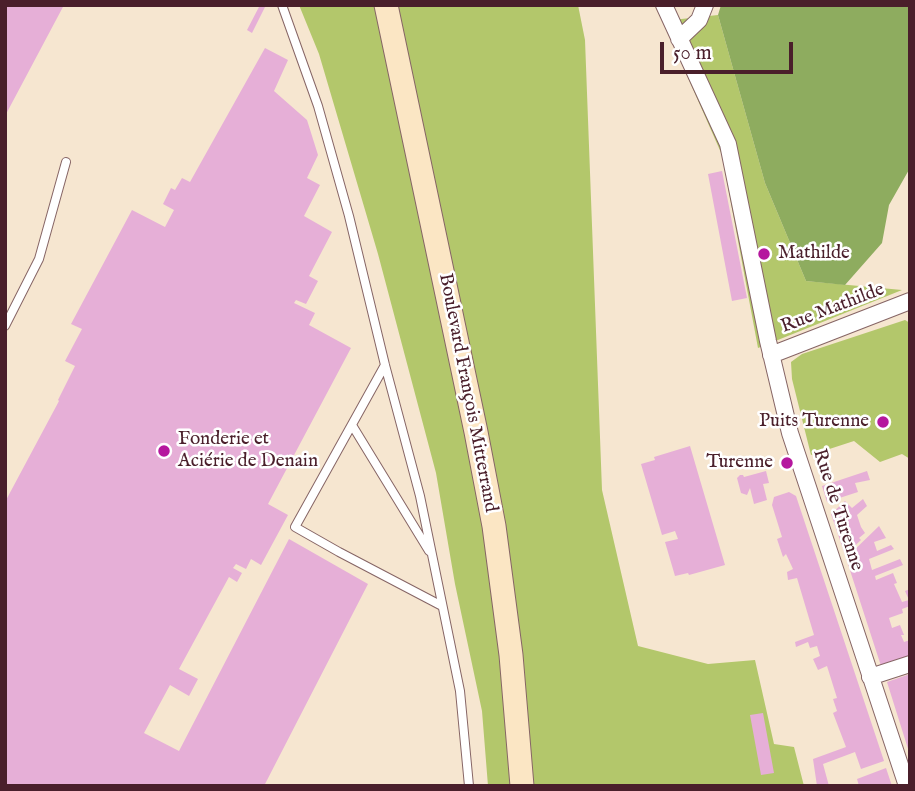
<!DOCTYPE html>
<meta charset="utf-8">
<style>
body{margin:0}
#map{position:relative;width:915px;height:791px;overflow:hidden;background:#f6e6d0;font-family:"IM FELL English",serif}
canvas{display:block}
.frame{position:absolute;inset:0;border:7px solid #4a1f2b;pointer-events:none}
.scale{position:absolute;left:660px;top:42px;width:133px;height:32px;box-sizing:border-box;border:4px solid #4a1f2b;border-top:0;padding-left:9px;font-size:21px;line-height:24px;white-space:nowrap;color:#4a1f2b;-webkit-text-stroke:5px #fff;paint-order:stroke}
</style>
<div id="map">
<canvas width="915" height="791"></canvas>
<div class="frame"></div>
<div class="scale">50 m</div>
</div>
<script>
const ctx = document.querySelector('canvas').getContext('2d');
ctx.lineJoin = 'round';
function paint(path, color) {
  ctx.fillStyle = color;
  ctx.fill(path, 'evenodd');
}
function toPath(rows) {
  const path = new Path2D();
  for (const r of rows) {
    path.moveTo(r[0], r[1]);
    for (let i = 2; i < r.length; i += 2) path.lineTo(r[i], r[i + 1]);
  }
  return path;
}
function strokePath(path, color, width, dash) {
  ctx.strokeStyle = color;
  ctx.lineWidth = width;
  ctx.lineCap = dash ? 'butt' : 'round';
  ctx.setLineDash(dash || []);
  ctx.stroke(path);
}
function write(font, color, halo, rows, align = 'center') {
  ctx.font = font + ' "IM FELL English",serif';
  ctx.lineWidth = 5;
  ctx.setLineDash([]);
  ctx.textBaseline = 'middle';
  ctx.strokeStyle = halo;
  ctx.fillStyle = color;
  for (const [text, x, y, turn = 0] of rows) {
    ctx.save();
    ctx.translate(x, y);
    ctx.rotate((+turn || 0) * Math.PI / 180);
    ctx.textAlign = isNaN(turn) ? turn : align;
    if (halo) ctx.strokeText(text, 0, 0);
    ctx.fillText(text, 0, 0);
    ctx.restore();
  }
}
const green = toPath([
 [299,5,578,5,585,40,602,490,638,646,708,664,755,660,774,744,794,747,804,786,488,786,482,711,455,584,436,473,378,254,319,54],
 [718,15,765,183,806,281,902,290,758,348,722,155,663,21],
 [905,320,910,323,910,459,902,454,880,462,854,441,811,455,792,379,791,362,802,354]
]);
const forest = toPath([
 [721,5,910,5,910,168,889,205,882,243,845,285,806,281,765,183,718,15]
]);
const building = toPath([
 [5,5,64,5,5,116],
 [260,5,266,5,252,33,247,30],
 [265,48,288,60,274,91,307,120,318,155,307,178,320,185,304,216,332,232,309,276,318,281,306,304,296,300,294,303,315,313,309,325,351,348,268,504,288,515,261,565,251,559,246,569,236,564,233,568,242,573,237,582,229,577,179,669,198,679,189,696,170,685,144,733,179,751,289,539,368,584,264,786,5,786,5,502,59,401,58,400,75,366,65,361,82,329,71,324,132,210,165,227,174,210,163,204,171,188,175,190,182,178,190,182],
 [722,171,747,298,732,301,708,174],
 [690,446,725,565,689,575,688,573,675,576,665,542,678,539,675,531,662,535,641,464,655,460,654,457],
 [766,471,769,483,763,484,767,500,754,504,750,488,747,495,741,493,737,478,740,475,743,475,744,477],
 [867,471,870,480,855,483,858,492,827,502,822,486],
 [789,492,796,496,884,761,861,769,855,752,823,764,829,786,817,786,813,759,846,747,833,713,837,711,833,699,837,698,827,666,818,670,813,659,820,656,817,646,810,648,808,642,796,647,795,642,814,635,797,578,788,580,787,572,793,569,786,554,783,557,777,539,782,537,772,505,774,497],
 [863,499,867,506,857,515,861,527,865,533,859,538,861,540,845,555,831,514,845,501,852,508],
 [879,526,886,538,874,542,877,551,891,545,894,549,869,559,872,570,900,559,903,565,875,576,876,580,893,573,897,583,894,584,902,602,909,600,905,591,910,589,910,606,902,609,903,613,889,618,892,628,900,625,904,635,901,635,904,642,910,640,910,656,881,666,846,558],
 [910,674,910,752,909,752,887,682],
 [763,713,774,773,761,775,750,715],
 [886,768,892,786,859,786,857,779]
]);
const lane = toPath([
 [282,5,318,106,349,216,385,365,420,496,460,691,469,786],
 [5,326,39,259,66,162],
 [385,365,295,527,339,552,442,606],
 [352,425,429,551]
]);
const street = toPath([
 [664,5,728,144,768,341,790,433,907,786],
 [679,39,699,20,705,5],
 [771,355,910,301],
 [870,677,910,664]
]);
const secondary = toPath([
 [386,5,476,432,494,526,511,655,522,786]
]);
const markers = [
 [764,254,7,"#b5179e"],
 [883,422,7,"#b5179e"],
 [164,451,7,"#b5179e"],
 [787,463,7,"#b5179e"]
];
const poiNames = [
 ["Mathilde",778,254],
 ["Puits Turenne",869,422,"right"],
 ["Fonderie et",178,440],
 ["Aciérie de Denain",178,462],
 ["Turenne",773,463,"right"]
];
const streetNames = [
 ["Rue Mathilde",833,309,-21],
 ["Boulevard François Mitterrand",467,393,79],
 ["Rue de Turenne",837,510,72]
];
paint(green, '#b3c76b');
paint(forest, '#8eac5f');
paint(building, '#e6afd7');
strokePath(lane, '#866565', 10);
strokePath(street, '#866565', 18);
strokePath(secondary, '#866565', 25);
strokePath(lane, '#fff', 8);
strokePath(street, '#fff', 16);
strokePath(secondary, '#fbe6c4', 23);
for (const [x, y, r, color] of markers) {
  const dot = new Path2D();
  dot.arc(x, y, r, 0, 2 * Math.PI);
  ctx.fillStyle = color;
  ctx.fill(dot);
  strokePath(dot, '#fff', 2.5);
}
write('19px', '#4a1f2b', '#fff', poiNames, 'left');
write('19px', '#4a1f2b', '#fff', streetNames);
</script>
